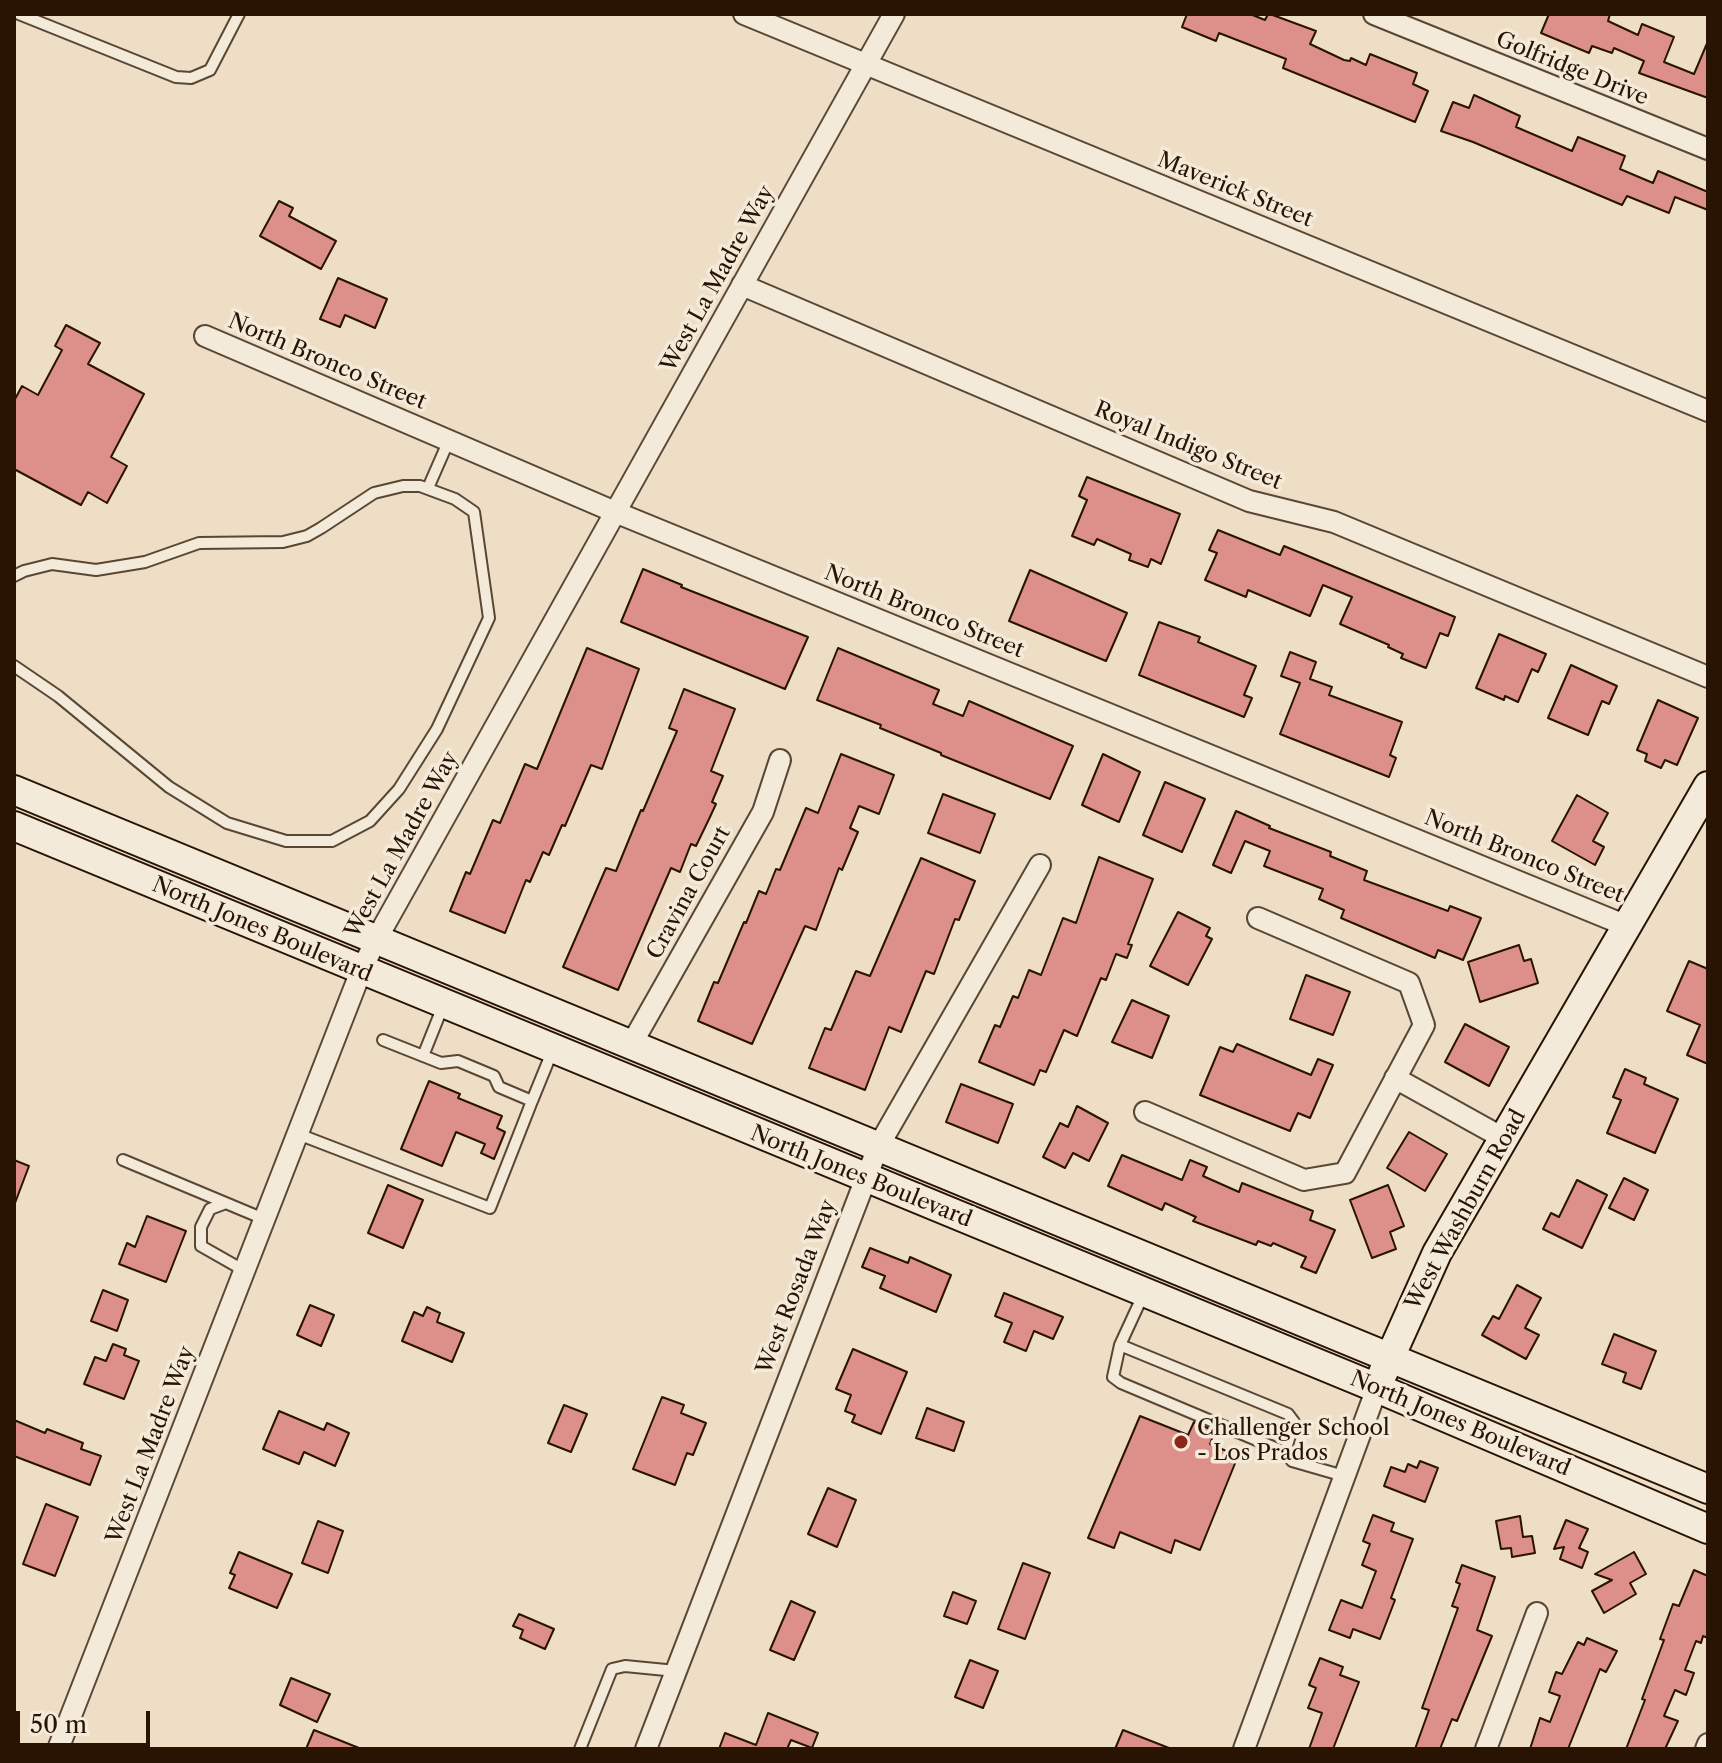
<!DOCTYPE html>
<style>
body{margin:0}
#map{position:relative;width:1722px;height:1763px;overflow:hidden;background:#eddec5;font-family:"Libre Caslon Text",serif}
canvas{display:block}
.frame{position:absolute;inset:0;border:16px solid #291303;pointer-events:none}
.scale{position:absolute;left:16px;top:1711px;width:134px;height:36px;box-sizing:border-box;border:4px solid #291303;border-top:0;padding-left:10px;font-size:24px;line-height:28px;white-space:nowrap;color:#291303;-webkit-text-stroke:6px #f3ead9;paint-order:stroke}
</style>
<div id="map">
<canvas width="1722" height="1763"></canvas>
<div class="frame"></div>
<div class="scale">50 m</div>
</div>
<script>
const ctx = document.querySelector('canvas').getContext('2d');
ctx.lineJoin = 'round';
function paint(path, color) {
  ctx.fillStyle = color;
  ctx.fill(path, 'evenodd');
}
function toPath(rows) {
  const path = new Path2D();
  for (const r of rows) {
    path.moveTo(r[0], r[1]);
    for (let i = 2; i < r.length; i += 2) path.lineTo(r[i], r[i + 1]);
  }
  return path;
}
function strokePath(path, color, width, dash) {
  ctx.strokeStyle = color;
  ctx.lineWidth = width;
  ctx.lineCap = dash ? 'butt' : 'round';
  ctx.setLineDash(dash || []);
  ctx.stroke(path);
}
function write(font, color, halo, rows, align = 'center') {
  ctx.font = font + ' "Libre Caslon Text",serif';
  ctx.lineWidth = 7;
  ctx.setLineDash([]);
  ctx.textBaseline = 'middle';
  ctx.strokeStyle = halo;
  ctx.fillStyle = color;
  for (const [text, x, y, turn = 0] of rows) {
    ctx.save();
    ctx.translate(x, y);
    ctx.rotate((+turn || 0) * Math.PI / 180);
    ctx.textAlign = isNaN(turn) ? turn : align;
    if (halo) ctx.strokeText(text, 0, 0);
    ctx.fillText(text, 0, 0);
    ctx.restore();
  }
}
const building = toPath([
 [1187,14,1250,14,1265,20,1268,14,1270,14,1316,31,1310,44,1344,60,1350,61,1351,58,1366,65,1370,54,1417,73,1413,84,1428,91,1415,122,1283,68,1286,59,1219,33,1216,41,1182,27,1187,14],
 [1549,14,1610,14,1608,21,1638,35,1642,24,1674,37,1664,62,1694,74,1708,41,1708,98,1639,73,1644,61,1614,48,1612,53,1592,46,1589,53,1541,33,1549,14],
 [1474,95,1520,116,1516,127,1572,151,1578,137,1625,156,1620,169,1653,183,1658,171,1708,192,1708,210,1675,197,1669,213,1627,196,1622,205,1473,142,1441,131,1453,102,1469,108,1474,95],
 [279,201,293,208,289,216,336,241,321,269,260,236,279,201],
 [338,278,387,299,375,328,345,315,340,327,320,319,338,278],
 [66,325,100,343,88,364,144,394,111,457,127,466,107,503,88,492,81,505,14,469,14,401,22,386,38,395,62,350,55,346,66,325],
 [1087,477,1180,514,1161,564,1151,559,1148,567,1129,560,1131,554,1097,539,1094,545,1072,536,1087,500,1079,496,1087,477],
 [1218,530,1280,555,1284,546,1455,617,1448,636,1440,633,1426,668,1401,658,1403,654,1388,647,1389,645,1340,624,1352,597,1323,585,1310,616,1248,590,1246,597,1205,580,1217,553,1209,550,1218,530],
 [643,569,682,585,681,587,808,637,785,689,621,622,643,569],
 [1030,570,1127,613,1106,661,1009,621,1030,570],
 [1159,622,1200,637,1198,642,1256,666,1244,695,1252,698,1244,717,1139,675,1159,622],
 [1499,634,1546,654,1538,672,1532,669,1518,702,1505,696,1504,700,1476,688,1499,634],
 [587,648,639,669,602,769,591,765,565,826,562,825,549,855,543,852,530,882,526,880,505,933,450,911,466,872,470,874,493,820,500,823,525,764,537,769,587,648],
 [838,648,939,690,933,704,963,716,969,701,1073,746,1050,799,941,755,941,753,880,728,881,725,817,700,838,648],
 [1290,652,1316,662,1310,679,1332,687,1329,695,1402,722,1390,755,1396,758,1389,777,1280,734,1300,683,1281,676,1290,652],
 [1571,665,1617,686,1609,704,1602,701,1588,735,1548,718,1571,665],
 [684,689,735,709,711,771,723,776,712,802,716,804,710,817,696,846,691,844,680,872,671,868,618,990,563,967,606,868,616,871,641,810,643,811,677,731,669,728,684,689],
 [1658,700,1698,718,1677,765,1665,760,1661,768,1645,761,1647,754,1637,750,1658,700],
 [841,754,894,775,879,814,859,806,850,828,858,832,842,870,839,868,816,930,805,926,752,1044,698,1021,714,982,718,983,744,922,746,923,759,891,766,894,776,869,780,870,806,808,818,813,841,754],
 [1103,754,1140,772,1119,822,1082,805,1103,754],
 [1165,782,1205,799,1182,852,1143,835,1165,782],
 [943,794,995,814,980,853,928,833,943,794],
 [1577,795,1608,813,1593,841,1604,847,1595,865,1552,841,1577,795],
 [1236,811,1270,826,1269,828,1331,852,1330,856,1367,871,1364,880,1448,911,1450,906,1481,918,1463,960,1438,950,1435,958,1341,918,1344,910,1319,899,1323,889,1264,866,1270,851,1245,841,1231,873,1213,865,1236,811],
 [1099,857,1153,879,1128,944,1132,945,1127,958,1116,954,1106,980,1101,978,1077,1036,1064,1030,1046,1072,1040,1070,1034,1085,979,1062,995,1025,1000,1027,1013,996,1018,998,1029,970,1041,975,1063,918,1076,923,1099,857],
 [921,858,975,881,959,920,955,919,934,974,926,971,901,1032,889,1027,865,1090,809,1068,825,1028,831,1030,856,971,870,976,921,858],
 [1178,912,1210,928,1206,936,1212,939,1188,985,1150,966,1178,912],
 [1519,945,1524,961,1531,959,1538,983,1480,1002,1468,962,1519,945],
 [1689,961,1708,969,1708,1064,1687,1055,1700,1025,1667,1011,1689,961],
 [1306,975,1350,992,1333,1035,1290,1019,1306,975],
 [1132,1000,1169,1016,1152,1058,1112,1042,1132,1000],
 [1465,1024,1509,1047,1489,1086,1445,1062,1465,1024],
 [1237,1044,1311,1075,1318,1059,1333,1065,1310,1118,1298,1113,1290,1131,1200,1095,1220,1047,1233,1052,1237,1044],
 [1625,1069,1646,1078,1644,1084,1678,1099,1655,1153,1607,1133,1621,1100,1613,1097,1625,1069],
 [429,1081,460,1094,458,1098,502,1116,497,1128,505,1132,494,1159,481,1153,485,1144,456,1132,442,1166,401,1149,429,1081],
 [961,1084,1013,1104,998,1143,946,1122,961,1084],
 [1077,1106,1108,1123,1089,1161,1073,1153,1065,1168,1043,1157,1060,1123,1068,1127,1077,1106],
 [1409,1132,1447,1154,1425,1191,1387,1168,1409,1132],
 [1122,1155,1182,1180,1190,1160,1207,1167,1203,1176,1239,1192,1242,1183,1313,1211,1310,1220,1335,1230,1316,1273,1301,1267,1306,1257,1273,1243,1271,1246,1258,1241,1256,1245,1193,1221,1196,1217,1165,1203,1162,1210,1108,1186,1122,1155],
 [14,1160,29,1166,15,1203,14,1203,14,1160],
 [1624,1178,1648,1190,1634,1220,1609,1208,1624,1178],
 [1577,1180,1607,1195,1582,1248,1543,1229,1551,1213,1559,1217,1577,1180],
 [388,1185,423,1200,403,1248,368,1233,388,1185],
 [1388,1185,1404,1226,1390,1232,1396,1249,1372,1258,1350,1200,1388,1185],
 [147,1216,186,1231,166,1282,119,1264,127,1243,135,1247,147,1216],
 [870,1248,908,1263,910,1257,951,1275,936,1312,880,1288,885,1276,862,1267,870,1248],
 [1517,1285,1541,1298,1525,1328,1539,1335,1526,1359,1482,1335,1493,1316,1499,1319,1517,1285],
 [103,1290,128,1300,117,1331,91,1321,103,1290],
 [1004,1293,1063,1317,1053,1339,1034,1331,1026,1351,1004,1342,1012,1323,995,1316,1004,1293],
 [310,1305,334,1315,321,1346,297,1335,310,1305],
 [427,1307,440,1313,437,1322,464,1333,452,1362,402,1341,414,1312,423,1316,427,1307],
 [1614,1334,1656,1351,1641,1389,1623,1382,1626,1373,1602,1364,1614,1334],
 [113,1344,126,1349,124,1355,139,1361,124,1399,84,1384,95,1357,106,1361,113,1344],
 [853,1349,907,1372,881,1434,852,1422,855,1415,845,1411,851,1395,836,1389,853,1349],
 [662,1397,684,1405,681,1413,706,1423,693,1455,687,1453,675,1485,633,1469,662,1397],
 [564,1405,587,1414,571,1452,548,1443,564,1405],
 [927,1408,964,1422,954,1451,916,1438,927,1408],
 [279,1411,324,1430,327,1423,349,1433,335,1466,304,1452,299,1464,263,1449,279,1411],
 [1140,1416,1188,1435,1194,1422,1215,1431,1210,1444,1238,1456,1200,1550,1175,1540,1171,1553,1120,1532,1114,1548,1088,1538,1140,1416],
 [14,1420,45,1433,47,1429,83,1443,81,1449,101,1456,90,1485,14,1456,14,1420],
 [1420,1461,1438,1468,1425,1502,1384,1486,1391,1467,1405,1472,1408,1464,1417,1468,1420,1461],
 [828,1488,856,1500,837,1547,808,1534,828,1488],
 [46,1504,78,1517,55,1576,23,1564,46,1504],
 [1373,1515,1394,1523,1391,1531,1413,1539,1391,1598,1395,1600,1380,1639,1353,1629,1350,1638,1329,1630,1341,1600,1362,1608,1376,1571,1362,1565,1370,1544,1363,1541,1373,1515],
 [1520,1516,1523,1537,1532,1536,1535,1553,1512,1557,1511,1548,1501,1549,1496,1521,1520,1516],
 [1566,1520,1588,1529,1579,1548,1588,1552,1582,1568,1560,1559,1564,1547,1554,1549,1566,1520],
 [318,1521,343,1531,328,1573,302,1563,318,1521],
 [239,1552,292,1574,277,1608,229,1588,235,1575,230,1573,239,1552],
 [1634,1552,1646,1574,1630,1583,1636,1594,1604,1613,1592,1591,1612,1580,1595,1574,1634,1552],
 [1023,1563,1050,1573,1025,1639,998,1629,1023,1563],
 [1462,1565,1495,1577,1477,1630,1492,1636,1457,1721,1452,1719,1440,1749,1415,1749,1429,1710,1422,1708,1458,1608,1452,1606,1460,1584,1456,1582,1462,1565],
 [1694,1570,1708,1576,1708,1638,1703,1636,1701,1643,1696,1641,1685,1670,1694,1673,1686,1695,1675,1690,1664,1716,1678,1721,1665,1749,1626,1749,1645,1700,1642,1699,1664,1640,1660,1639,1673,1604,1679,1606,1694,1570],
 [953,1592,976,1601,967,1624,944,1616,953,1592],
 [791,1601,815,1612,794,1660,770,1650,791,1601],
 [519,1614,554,1629,545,1649,520,1638,523,1630,513,1626,519,1614],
 [1587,1638,1617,1651,1606,1672,1600,1669,1568,1749,1530,1749,1540,1718,1550,1722,1560,1696,1549,1692,1556,1672,1562,1674,1578,1642,1584,1645,1587,1638],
 [1320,1658,1343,1667,1340,1675,1359,1682,1333,1749,1309,1749,1322,1713,1308,1708,1316,1688,1309,1685,1320,1658],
 [970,1660,998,1671,983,1708,955,1697,970,1660],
 [291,1678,330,1694,317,1722,280,1705,291,1678],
 [768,1713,818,1733,812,1748,791,1740,787,1749,719,1749,725,1733,756,1745,768,1713],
 [314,1730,359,1748,358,1749,306,1749,314,1730],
 [1123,1730,1169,1748,1169,1749,1115,1749,1123,1730]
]);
const lane = toPath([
 [19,14,176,77,191,78,210,70,239,14],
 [428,488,449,440],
 [14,576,24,571,52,564,96,570,145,562,199,543,283,542,307,536,321,528,374,493,403,486,420,486,455,499,474,512,489,618,437,729,399,789,370,821,332,841,286,841,227,823,169,787,58,696,14,666],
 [383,1040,441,1063,458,1061,494,1076,499,1087,532,1101,552,1052],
 [423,1056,443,1006],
 [298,1134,490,1208,532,1101],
 [123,1160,264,1219],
 [226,1203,210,1209,201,1227,201,1246,245,1271],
 [1120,1345,1288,1414,1294,1422,1285,1452,1121,1383,1113,1377,1120,1345,1144,1293],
 [1285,1452,1292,1461,1344,1476],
 [580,1749,612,1669,625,1666,676,1671]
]);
const street = toPath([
 [744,14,1708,411],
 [1374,14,1708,149],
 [742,285,1249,501,1334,522,1708,677],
 [205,336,615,512,1627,926],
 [631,1045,763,812,780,760],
 [1395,1078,1503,1138],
 [1145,1112,1304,1180,1345,1173,1424,1025,1409,983,1258,918],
 [58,1749,361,971,376,940,894,14],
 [646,1749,878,1147,1040,865],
 [1244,1749,1377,1388],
 [1486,1749,1537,1613],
 [1706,1749,1708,1744]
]);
const secondary = toPath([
 [14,790,1708,1489],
 [14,826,1377,1388,1708,1529],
 [1383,1373,1437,1253,1708,786]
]);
const markers = [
 [1181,1442,8,"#8f2418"]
];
const streetNames = [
 ["Golfridge Drive",1572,69,22],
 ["Maverick Street",1235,190,22],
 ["West La Madre Way",718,279,-61],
 ["North Bronco Street",327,362,23],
 ["Royal Indigo Street",1188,446,22],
 ["North Bronco Street",924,612,22],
 ["West La Madre Way",402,845,-61],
 ["North Bronco Street",1524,857,22],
 ["Cravina Court",689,893,-61],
 ["North Jones Boulevard",262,930,23],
 ["North Jones Boulevard",861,1177,22],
 ["West Washburn Road",1466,1210,-61],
 ["West Rosada Way",797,1287,-69],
 ["North Jones Boulevard",1460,1424,23],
 ["West La Madre Way",151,1445,-69]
];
const poiNames = [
 ["Challenger School",1197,1429],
 ["- Los Prados",1197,1454]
];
paint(building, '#dd8f89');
strokePath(building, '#291303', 2);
strokePath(lane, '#5a4634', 14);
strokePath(street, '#5a4634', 24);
strokePath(secondary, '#291303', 32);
strokePath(lane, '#f3ead9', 10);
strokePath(street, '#f3ead9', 20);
strokePath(secondary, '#f3ead9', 28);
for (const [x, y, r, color] of markers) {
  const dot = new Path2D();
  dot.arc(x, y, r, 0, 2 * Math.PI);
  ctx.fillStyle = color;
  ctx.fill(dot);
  strokePath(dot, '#f3ead9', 3);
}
write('22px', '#291303', '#f3ead9', streetNames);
write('22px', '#291303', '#f3ead9', poiNames, 'left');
</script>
